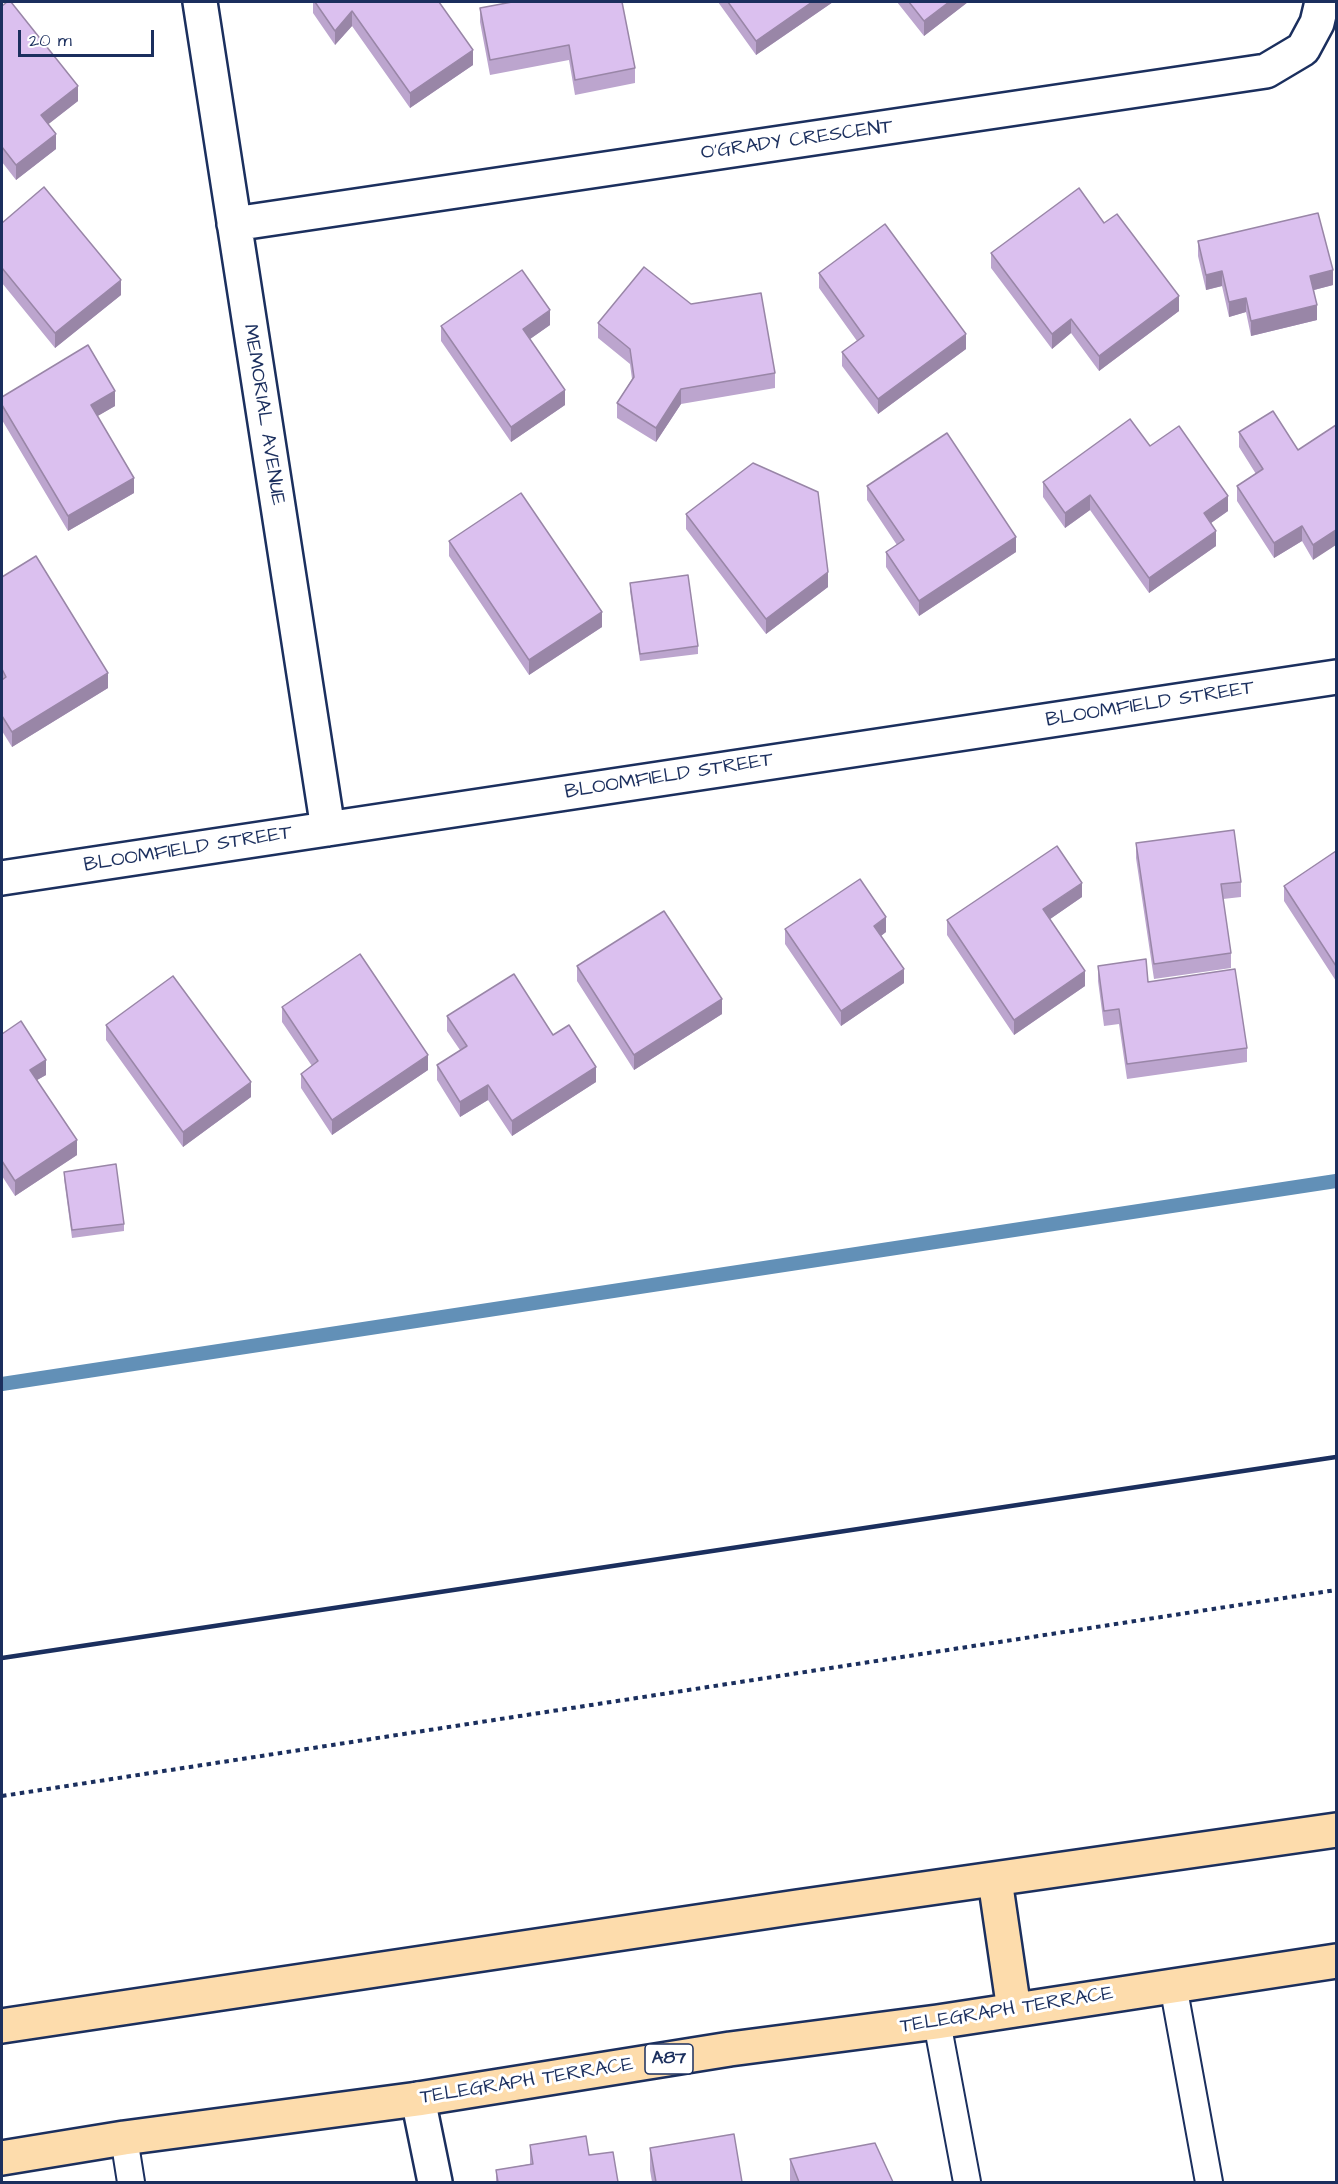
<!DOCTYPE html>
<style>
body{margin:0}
#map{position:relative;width:1338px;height:2184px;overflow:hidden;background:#fff;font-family:"Architects Daughter",sans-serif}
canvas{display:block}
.frame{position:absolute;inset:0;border:3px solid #1b2f5e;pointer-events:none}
.scale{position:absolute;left:18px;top:30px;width:136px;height:27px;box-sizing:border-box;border:3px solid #1b2f5e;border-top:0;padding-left:8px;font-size:18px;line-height:21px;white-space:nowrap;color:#1b2f5e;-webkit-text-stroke:4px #fff;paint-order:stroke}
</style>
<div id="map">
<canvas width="1338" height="2184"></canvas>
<div class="frame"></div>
<div class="scale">20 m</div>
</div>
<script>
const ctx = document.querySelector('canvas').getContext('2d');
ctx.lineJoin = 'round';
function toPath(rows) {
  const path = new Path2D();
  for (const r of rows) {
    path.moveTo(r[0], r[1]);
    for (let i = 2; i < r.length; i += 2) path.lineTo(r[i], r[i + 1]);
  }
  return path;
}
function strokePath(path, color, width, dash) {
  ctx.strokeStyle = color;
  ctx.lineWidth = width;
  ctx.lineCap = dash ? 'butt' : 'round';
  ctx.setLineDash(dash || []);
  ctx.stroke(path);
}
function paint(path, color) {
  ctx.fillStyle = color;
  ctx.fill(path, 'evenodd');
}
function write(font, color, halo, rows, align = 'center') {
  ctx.font = font + ' "Architects Daughter",sans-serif';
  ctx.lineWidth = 6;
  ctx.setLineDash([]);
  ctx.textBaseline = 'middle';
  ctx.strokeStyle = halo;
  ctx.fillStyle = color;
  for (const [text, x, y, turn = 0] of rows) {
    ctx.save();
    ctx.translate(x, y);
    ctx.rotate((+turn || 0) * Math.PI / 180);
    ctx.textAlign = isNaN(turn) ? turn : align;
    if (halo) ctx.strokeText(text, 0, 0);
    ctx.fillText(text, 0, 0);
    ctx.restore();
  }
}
const stream = toPath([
 [2,1384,1336,1181]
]);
const path = toPath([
 [2,1796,1336,1590]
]);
const lane = toPath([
 [1173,1985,1209,2182],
 [937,2022,967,2182],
 [124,2138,131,2182]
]);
const street = toPath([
 [200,2,328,829],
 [234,224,1266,71,1303,49,1317,23,1322,2],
 [2,878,1336,677],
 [418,2099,435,2182]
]);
const highway = toPath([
 [995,1880,1014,2010],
 [2,2026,797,1907,1336,1830],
 [2,2158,124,2138,418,2099,730,2049,937,2022,1336,1961]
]);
const rail = toPath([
 [2,1658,1336,1457]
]);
const wall = toPath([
 [313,2,439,2,473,65,410,108,352,26,335,45,313,13],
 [718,2,833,2,756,55],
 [897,2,968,2,924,36],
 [2,6,78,101,48,124,56,149,16,180,2,162],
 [480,8,635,68,635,83,575,95,569,60,490,75,480,22],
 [2,223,121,295,55,348,2,283],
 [1104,223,1179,311,1099,371,1071,333,1052,349,991,268,991,253],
 [1198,241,1333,285,1314,290,1317,320,1251,336,1246,312,1229,317,1222,286,1206,290,1198,256],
 [819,273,966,349,878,414,842,366,842,352,857,341,819,288],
 [598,323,775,373,775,388,681,404,656,442,617,418,617,403,632,379,630,364,598,338],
 [550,325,530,339,565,405,511,442,441,341,441,326],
 [2,397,115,406,97,416,134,493,68,531,2,420],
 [1336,425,1313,560,1302,541,1274,558,1237,501,1237,486,1256,474,1239,447,1239,432,1298,450],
 [1150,446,1228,511,1211,523,1216,546,1149,593,1090,510,1065,528,1043,497,1043,482],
 [867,486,1016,552,919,616,886,567,886,552,897,545,867,500],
 [686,514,828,587,766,634,686,529],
 [449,541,602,627,529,675,449,556],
 [2,577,108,688,12,747,2,731],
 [630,583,698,646,698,654,640,661,630,591],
 [1136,843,1241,882,1241,897,1223,899,1231,953,1231,968,1154,979,1136,858],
 [1336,851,1336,981,1284,901,1284,886],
 [1082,897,1050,919,1085,986,1014,1035,947,935,947,920],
 [785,929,886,932,881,936,904,983,841,1026,785,944],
 [577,966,722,1014,634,1070,577,981],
 [1098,966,1148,982,1247,1048,1247,1062,1127,1079,1119,1024,1104,1026,1098,981],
 [282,1007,428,1070,332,1135,301,1088,301,1074,312,1066,282,1022],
 [447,1016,553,1035,596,1082,512,1136,488,1100,460,1117,437,1080,437,1065,460,1050,447,1031],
 [106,1025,251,1097,183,1147,106,1040],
 [2,1034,46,1075,37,1080,77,1155,15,1196,2,1176],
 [64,1172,124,1224,124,1231,72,1238,64,1179],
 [530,2145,589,2155,618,2182,496,2182,496,2170,530,2164],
 [650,2148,742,2182,652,2182,650,2170],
 [790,2159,799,2182,790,2182]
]);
const shadedWall = toPath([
 [812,2,833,2,756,55,756,41],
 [949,2,968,2,924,36,924,21],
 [352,11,352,26,335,45,335,31],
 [473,50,473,65,410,108,410,93],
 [78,86,78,101,41,130,41,115],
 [56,134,56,149,16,180,16,165],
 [1333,270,1333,285,1310,291,1310,276],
 [1222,271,1222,286,1206,290,1206,275],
 [121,280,121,295,55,348,55,333],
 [1179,296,1179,311,1099,371,1099,356],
 [1246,298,1246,312,1229,317,1229,302],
 [1317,305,1317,320,1251,336,1251,321],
 [550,310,550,325,523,344,523,329],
 [1071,319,1071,333,1052,349,1052,334],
 [966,334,966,349,878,414,878,399],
 [681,389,681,404,656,442,656,428],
 [565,390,565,405,511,442,511,427],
 [115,391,115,406,91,420,91,405],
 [134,478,134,493,68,531,68,516],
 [1090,495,1090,510,1065,528,1065,513],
 [1228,496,1228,511,1204,528,1204,513],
 [1302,526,1302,541,1274,558,1274,543],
 [1336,530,1336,545,1313,560,1313,545],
 [1216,531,1216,546,1149,593,1149,578],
 [1016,537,1016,552,919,616,919,601],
 [828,572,828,587,766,634,766,619],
 [602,612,602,627,529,675,529,660],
 [108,673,108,688,12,747,12,732],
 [1082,883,1082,897,1043,924,1043,909],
 [886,917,886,932,874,941,874,926],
 [904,969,904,983,841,1026,841,1011],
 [1085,971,1085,986,1014,1035,1014,1020],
 [722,999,722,1014,634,1070,634,1055],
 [428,1055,428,1070,332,1135,332,1120],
 [46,1060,46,1075,30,1084,30,1070],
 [596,1067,596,1082,512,1136,512,1121],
 [251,1082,251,1097,183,1147,183,1132],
 [488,1085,488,1100,460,1117,460,1102],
 [77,1140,77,1155,15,1196,15,1181]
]);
const building = toPath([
 [7,2,11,2,78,86,41,115,56,134,16,165,2,147,2,6,7,2],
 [315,2,439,2,473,50,410,93,352,11,335,31,315,2],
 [512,2,622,2,635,68,575,80,569,45,490,60,480,8,512,2],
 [728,2,812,2,756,41,728,2],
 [909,2,949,2,924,21,909,2],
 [44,187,121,280,55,333,2,268,2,223,44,187],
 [1079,188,1104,223,1117,214,1179,296,1099,356,1071,319,1052,334,991,253,1079,188],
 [1318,213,1333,270,1310,276,1317,305,1251,321,1246,298,1229,302,1222,271,1206,275,1198,241,1318,213],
 [885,224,966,334,878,399,842,352,864,336,819,273,885,224],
 [644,267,691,304,761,293,775,373,681,389,656,428,617,403,634,377,630,349,598,323,644,267],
 [522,270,550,310,523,329,565,390,511,427,441,326,522,270],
 [88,345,115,391,91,405,134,478,68,516,2,405,2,397,88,345],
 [1273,411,1298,450,1336,425,1336,530,1313,545,1302,526,1274,543,1237,486,1263,469,1239,432,1273,411],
 [1130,419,1150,446,1179,426,1228,496,1204,513,1216,531,1149,578,1090,495,1065,513,1043,482,1130,419],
 [947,433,1016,537,919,601,886,552,904,540,867,486,947,433],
 [753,463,818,492,828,572,766,619,686,514,753,463],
 [521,493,602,612,529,660,449,541,521,493],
 [36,556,108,673,12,732,2,716,2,680,6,677,2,669,2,577,36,556],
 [688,575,698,646,640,654,630,583,688,575],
 [1234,830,1241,882,1221,884,1231,953,1154,964,1136,843,1234,830],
 [1057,846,1082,883,1043,909,1085,971,1014,1020,947,920,1057,846],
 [1336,851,1336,966,1284,886,1336,851],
 [860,879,886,917,874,926,904,969,841,1011,785,929,860,879],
 [664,911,722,999,634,1055,577,966,664,911],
 [360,954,428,1055,332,1120,301,1074,318,1061,282,1007,360,954],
 [1146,959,1148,982,1235,969,1247,1048,1127,1064,1119,1009,1104,1011,1098,966,1146,959],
 [514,974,553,1035,569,1025,596,1067,512,1121,488,1085,460,1102,437,1065,467,1046,447,1016,514,974],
 [173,976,251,1082,183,1132,106,1025,173,976],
 [21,1021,46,1060,30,1070,77,1140,15,1181,2,1161,2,1034,21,1021],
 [116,1164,124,1224,72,1230,64,1172,116,1164],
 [734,2134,742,2182,656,2182,650,2148,734,2134],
 [586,2136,589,2155,613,2152,618,2182,498,2182,496,2170,533,2164,530,2145,586,2136],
 [875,2143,893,2182,799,2182,790,2159,875,2143]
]);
const shields = [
 [669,2059,48]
];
const shieldNames = [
 ["A87",669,2059]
];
const streetNames = [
 ["O'GRADY CRESCENT",797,141,-8],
 ["MEMORIAL AVENUE",263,415,81],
 ["BLOOMFIELD STREET",1150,705,-9],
 ["BLOOMFIELD STREET",669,777,-9],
 ["BLOOMFIELD STREET",188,850,-9],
 ["TELEGRAPH TERRACE",1007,2011,-9],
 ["TELEGRAPH TERRACE",527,2082,-9]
];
strokePath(stream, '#6290b7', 14);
strokePath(lane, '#1b2f5e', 30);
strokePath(street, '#1b2f5e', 38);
strokePath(highway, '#1b2f5e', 38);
strokePath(path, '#1b2f5e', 4, [4.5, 4.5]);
strokePath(lane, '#fff', 26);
strokePath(street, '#fff', 33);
strokePath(highway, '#fddcac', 33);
strokePath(rail, '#1b2f5e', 4.5);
paint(wall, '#bca5ce');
paint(shadedWall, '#9986a7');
paint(building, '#dbc0ef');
strokePath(building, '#9986a7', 1.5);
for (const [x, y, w] of shields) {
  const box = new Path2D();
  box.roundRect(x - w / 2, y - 15, w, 30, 4.5);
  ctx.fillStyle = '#fff';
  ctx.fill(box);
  strokePath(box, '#1b2f5e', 1.5);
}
write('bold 18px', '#1b2f5e', null, shieldNames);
write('20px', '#1b2f5e', '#fff', streetNames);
</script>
